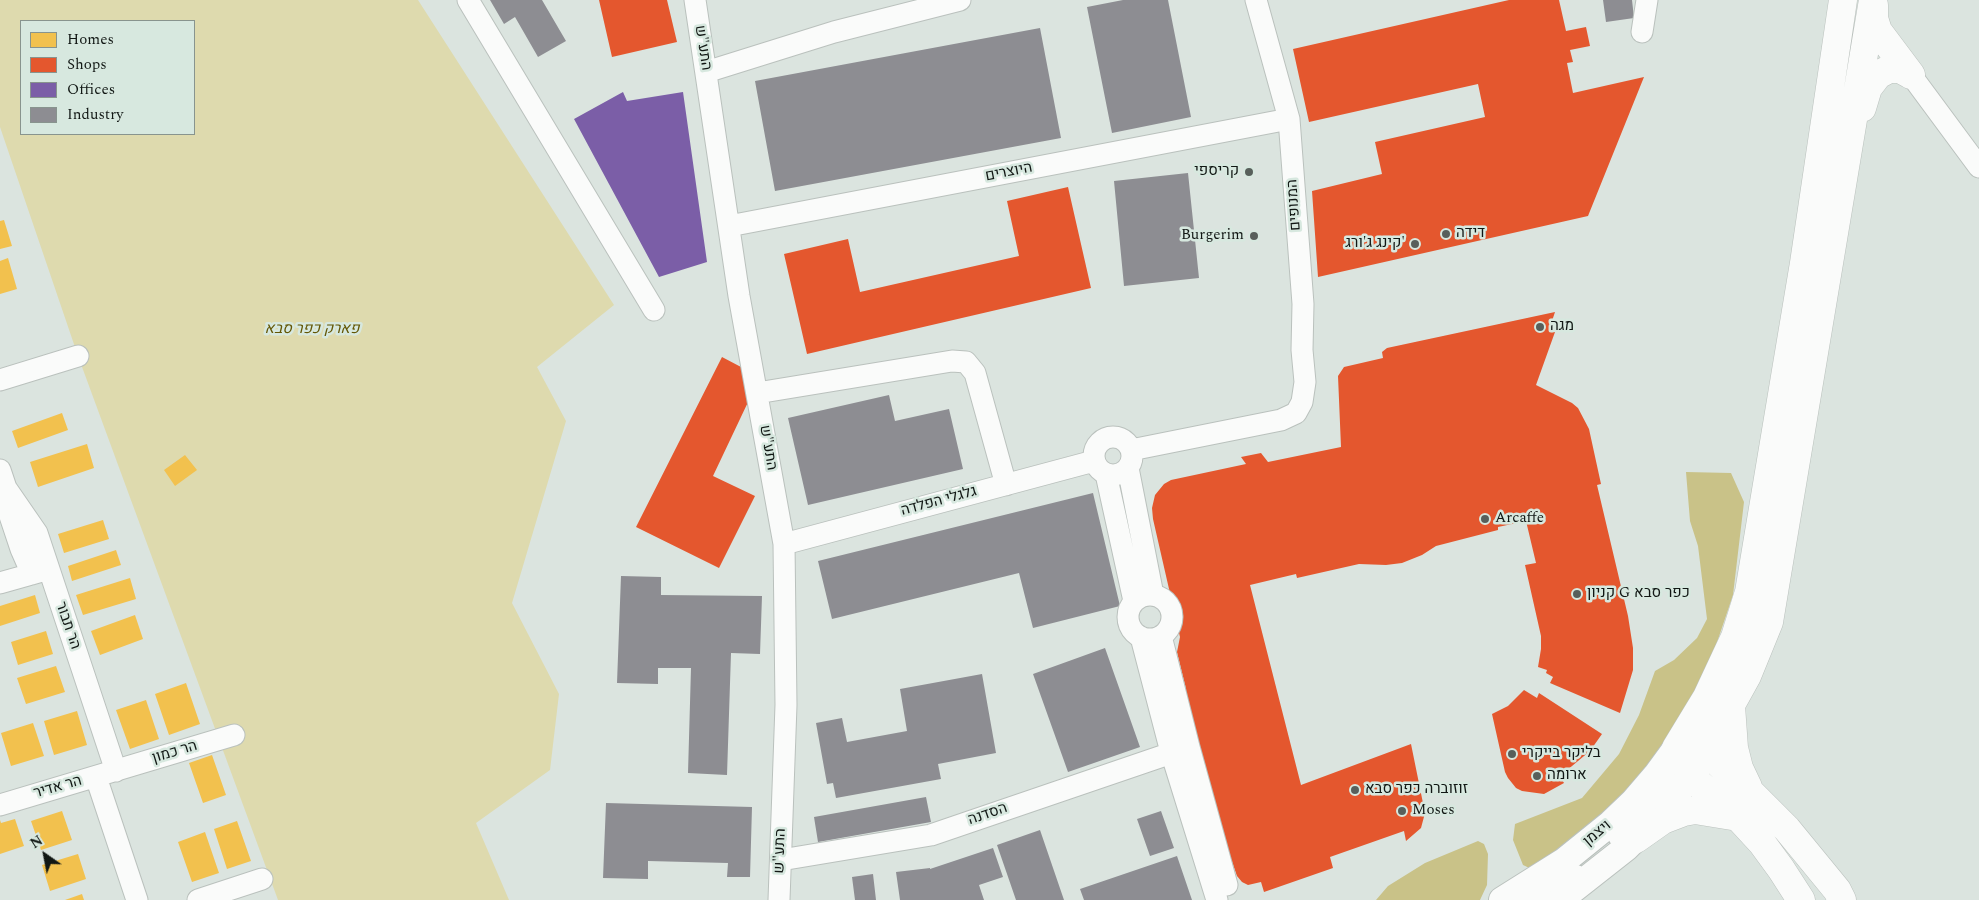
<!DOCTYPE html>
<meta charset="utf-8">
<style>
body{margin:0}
#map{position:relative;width:1979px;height:900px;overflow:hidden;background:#dbe4df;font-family:Spectral,serif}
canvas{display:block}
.legend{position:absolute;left:20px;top:20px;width:175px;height:115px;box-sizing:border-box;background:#d7e8df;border:1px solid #88948e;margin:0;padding:6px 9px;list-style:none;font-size:15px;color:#111714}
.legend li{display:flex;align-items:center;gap:10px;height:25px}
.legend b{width:25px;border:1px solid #88948e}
.north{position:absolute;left:20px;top:830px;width:50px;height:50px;-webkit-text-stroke:4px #d7e8df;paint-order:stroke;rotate:327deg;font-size:14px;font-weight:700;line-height:20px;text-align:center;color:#111714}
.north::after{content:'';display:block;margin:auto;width:18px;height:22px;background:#111714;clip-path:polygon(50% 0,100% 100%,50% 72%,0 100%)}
</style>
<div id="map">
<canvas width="1979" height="900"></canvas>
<ul class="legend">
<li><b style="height:14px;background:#f2c14e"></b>Homes</li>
<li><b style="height:14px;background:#e4572e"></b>Shops</li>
<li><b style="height:14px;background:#7b5ea7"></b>Offices</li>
<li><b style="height:14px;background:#8d8d92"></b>Industry</li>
</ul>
<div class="north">N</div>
</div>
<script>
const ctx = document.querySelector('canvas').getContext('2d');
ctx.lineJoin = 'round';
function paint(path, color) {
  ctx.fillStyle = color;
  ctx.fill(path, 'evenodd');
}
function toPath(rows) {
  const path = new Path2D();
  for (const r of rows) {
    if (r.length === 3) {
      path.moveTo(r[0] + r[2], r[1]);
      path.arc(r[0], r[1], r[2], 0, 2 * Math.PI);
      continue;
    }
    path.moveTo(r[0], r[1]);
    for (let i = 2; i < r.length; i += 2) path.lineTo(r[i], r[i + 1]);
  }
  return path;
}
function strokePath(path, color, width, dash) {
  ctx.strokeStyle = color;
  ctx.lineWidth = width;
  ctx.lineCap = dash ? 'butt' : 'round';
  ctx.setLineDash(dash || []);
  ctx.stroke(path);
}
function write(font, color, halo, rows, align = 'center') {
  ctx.font = font + ' Spectral,Heebo,serif';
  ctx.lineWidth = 5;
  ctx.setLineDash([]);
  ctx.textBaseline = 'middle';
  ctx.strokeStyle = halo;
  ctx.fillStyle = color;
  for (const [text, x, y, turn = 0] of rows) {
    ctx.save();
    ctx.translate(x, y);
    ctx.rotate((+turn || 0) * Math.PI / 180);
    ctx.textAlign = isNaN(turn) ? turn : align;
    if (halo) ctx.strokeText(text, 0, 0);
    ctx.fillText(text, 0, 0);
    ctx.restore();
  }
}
const green = toPath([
 [0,0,418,0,614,305,537,367,566,421,512,603,559,694,550,770,476,823,509,900,278,900,78,356,0,127],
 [21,21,194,21,194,134,21,134]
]);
const forest = toPath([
 [1686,472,1731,473,1744,502,1733,595,1706,675,1674,733,1632,790,1538,872,1523,865,1513,840,1515,824,1582,798,1619,754,1639,715,1655,671,1674,660,1697,638,1707,619,1698,546,1690,521],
 [1478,841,1484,844,1488,854,1487,885,1480,900,1376,900,1388,886,1425,863]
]);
const homes = toPath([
 [4,220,12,246,0,249,0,221],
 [8,258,17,289,0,294,0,261],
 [62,413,68,430,18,448,12,431],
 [87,444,94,468,38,487,30,462],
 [185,455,197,470,175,486,164,470],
 [103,520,109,539,64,553,58,534],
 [116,550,121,565,72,581,68,566],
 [130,578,136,599,83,615,76,595],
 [35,595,40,613,0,626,0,606],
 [135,615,143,639,100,655,91,631],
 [46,631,53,654,18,665,11,642],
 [56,666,65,692,26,704,17,678],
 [186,683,200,724,169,735,155,694],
 [146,700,159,739,130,749,116,710],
 [77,711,87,745,54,755,44,721],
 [33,723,44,756,11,766,1,733],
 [212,755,226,795,203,803,189,763],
 [62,811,72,840,41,850,31,821],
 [15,819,24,846,0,854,0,820,1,823],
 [237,821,251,861,227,869,214,829],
 [205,832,219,873,192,882,178,842],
 [78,854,86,879,50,891,42,865],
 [82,894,84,900,65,900]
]);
const shops = toPath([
 [599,0,667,0,677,42,612,57],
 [1509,0,1559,0,1566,31,1586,27,1590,46,1570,50,1573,62,1567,63,1573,93,1644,77,1588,216,1318,277,1312,191,1382,174,1375,142,1485,117,1478,84,1309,122,1293,49],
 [1068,187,1091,288,807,354,784,254,848,239,860,292,1019,256,1007,201],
 [1555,312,1549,330,1555,332,1536,385,1572,403,1578,408,1589,429,1601,484,1597,485,1628,616,1633,648,1633,670,1620,713,1550,683,1553,677,1546,673,1547,670,1538,667,1541,649,1541,636,1525,565,1536,563,1526,521,1498,527,1498,530,1436,546,1422,555,1402,563,1386,565,1359,564,1297,578,1296,574,1250,585,1301,785,1411,744,1425,813,1421,828,1406,841,1404,831,1330,857,1333,868,1264,892,1261,882,1248,885,1242,882,1237,876,1229,853,1225,854,1183,690,1186,689,1177,652,1180,637,1153,519,1152,508,1155,495,1164,484,1171,480,1246,464,1241,457,1261,453,1268,462,1341,447,1338,376,1344,367,1383,358,1382,352,1387,348],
 [722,357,741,367,749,400,713,476,755,496,719,568,636,527],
 [1524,690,1537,698,1539,693,1602,734,1590,751,1560,776,1564,783,1544,794,1522,791,1516,788,1508,778,1505,772,1492,714,1508,706]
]);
const offices = toPath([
 [623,92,627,101,683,92,707,262,659,277,574,119]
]);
const industry = toPath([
 [490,0,542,0,566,41,538,57,515,17,504,24],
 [1123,0,1168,0,1191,117,1112,133,1087,7],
 [1603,0,1632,0,1634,18,1606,22],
 [1040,28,1061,138,775,191,755,81],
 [1188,173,1199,278,1124,286,1114,181],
 [889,395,895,421,949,409,963,469,808,505,788,418],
 [1093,493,1120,606,1033,628,1019,573,832,619,818,561],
 [621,576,661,577,661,595,762,596,760,654,731,653,727,775,688,773,691,668,658,668,658,684,617,683],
 [1105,648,1140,747,1068,772,1033,674],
 [982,674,996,753,938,764,941,779,836,798,833,783,827,784,816,723,842,718,847,742,907,731,900,689],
 [926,797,931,822,818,842,814,817],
 [606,803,752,807,750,877,727,877,728,863,648,861,648,879,603,878],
 [1161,811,1174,848,1150,856,1137,819],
 [1040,830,1064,900,1016,900,997,845],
 [993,848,1003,877,979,885,984,900,900,900,896,872,930,868,930,869],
 [1177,856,1192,900,1084,900,1080,889],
 [873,874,876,900,855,900,852,877]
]);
const minor = toPath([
 [468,0,654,310],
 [695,0,739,296,784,544,786,705,779,900],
 [1642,32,1647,0],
 [706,72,834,32,960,0],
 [1911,75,1979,167],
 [729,226,1289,119],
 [0,380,78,356],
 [757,393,952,361,966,362,975,373,1006,485],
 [1113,456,19],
 [1131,450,1281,420,1296,413,1302,402,1305,382,1302,350,1303,304,1289,119,1256,0],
 [1128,468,1153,595],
 [0,470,6,488,37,533,116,771],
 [1106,474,1134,601],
 [7,496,7,507,21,549,32,574],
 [784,544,1094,461],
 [0,583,46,570],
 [1150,617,22],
 [1161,636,1189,747,1227,885],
 [1141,637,1171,752,1217,900],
 [96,777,137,900],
 [0,805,234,735],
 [1619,837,1649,805,1665,776],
 [781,860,931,835,1189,747],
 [198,900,262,879],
 [1536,900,1575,875]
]);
const major = toPath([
 [1502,900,1564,861,1611,823,1633,802,1657,774,1676,748],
 [1560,900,1626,848,1656,818,1691,777]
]);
const highway = toPath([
 [1874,5,1874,18,1878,31,1911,75],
 [1862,108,1868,88,1878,75,1889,69,1900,69,1911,75],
 [1731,706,1734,748,1739,768,1748,787],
 [1676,748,1707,697,1735,637,1749,592,1804,263,1843,0],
 [1688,749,1706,752,1751,793,1787,829,1837,890,1842,900],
 [1683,760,1691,777,1738,817,1762,843,1781,869,1801,900],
 [1691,777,1747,676,1769,622,1873,0],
 [1636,839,1663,820,1684,812,1695,810,1738,817]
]);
const markers = [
 [1249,172,5,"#585f5b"],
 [1446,234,5,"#585f5b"],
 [1254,236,5,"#585f5b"],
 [1415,244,5,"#585f5b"],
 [1540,327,5,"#585f5b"],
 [1485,519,5,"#585f5b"],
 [1577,594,5,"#585f5b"],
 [1512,754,5,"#585f5b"],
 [1537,776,5,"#585f5b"],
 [1355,790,5,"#585f5b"],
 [1402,811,5,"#585f5b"]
];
const streetNames = [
 ["התע\"ש",702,48,81],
 ["היוצרים",1009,173,-11],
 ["המנופים",1295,205,-94],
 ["התע\"ש",767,448,80],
 ["גלגלי הפלדה",939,502,-15],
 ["הר תבור",67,626,71],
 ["הר כמון",175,753,-17],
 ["הר אדיר",58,788,-16],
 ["הסדנה",988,815,-19],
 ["ויצמן",1598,834,-40],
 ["התע\"ש",781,851,-88]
];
const poiNames = [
 ["קריספי",1239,172,"right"],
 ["דידה",1456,234],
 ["Burgerim",1244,236,"right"],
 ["קינג ג'ורג'",1405,244,"right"],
 ["מגה",1550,327],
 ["Arcaffe",1495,519],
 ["קניון G כפר סבא",1587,594],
 ["בליקר בייקרי",1522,754],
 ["ארומה",1547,776],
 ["זוזוברה כפר סבא",1365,790],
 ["Moses",1412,811]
];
const parkNames = [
 ["פארק כפר סבא",312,330]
];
paint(green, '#dedaae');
paint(forest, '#c9c288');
paint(homes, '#f2c14e');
paint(shops, '#e4572e');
paint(offices, '#7b5ea7');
paint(industry, '#8d8d92');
strokePath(minor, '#bac1bd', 23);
strokePath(major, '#bac1bd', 28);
strokePath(highway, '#bac1bd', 29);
strokePath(minor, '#fafbfa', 21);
strokePath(major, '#fafbfa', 26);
strokePath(highway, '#fafbfa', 28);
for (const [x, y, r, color] of markers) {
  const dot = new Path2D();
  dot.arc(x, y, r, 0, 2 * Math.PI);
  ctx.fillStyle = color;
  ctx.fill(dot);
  strokePath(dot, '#d7e8df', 2);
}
write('15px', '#111714', '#d7e8df', streetNames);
write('15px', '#111714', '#d7e8df', poiNames, 'left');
write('italic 15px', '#635604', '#d7e8df', parkNames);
</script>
